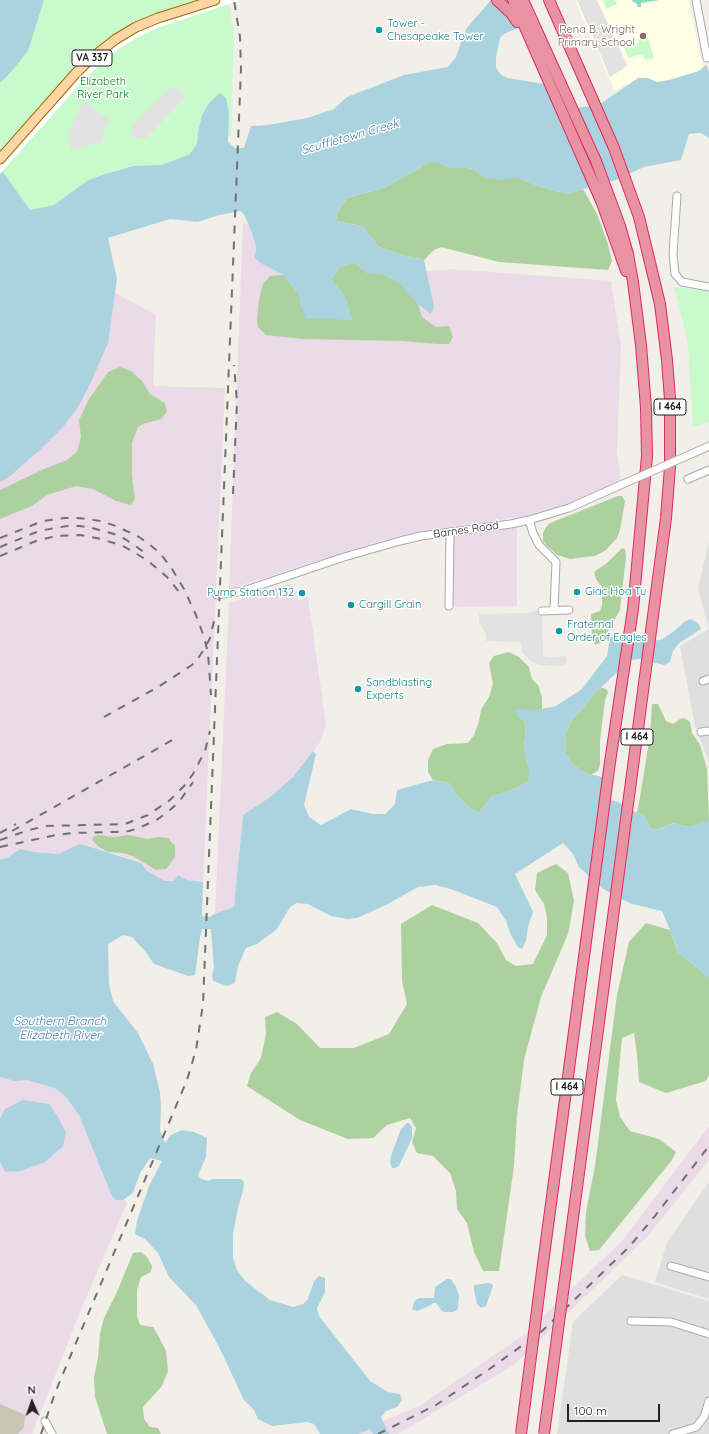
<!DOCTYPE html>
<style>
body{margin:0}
#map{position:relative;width:709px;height:1434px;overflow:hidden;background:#f2efe9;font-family:Quicksand,sans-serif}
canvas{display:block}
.north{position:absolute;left:12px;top:1382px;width:40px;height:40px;-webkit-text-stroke:3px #fff;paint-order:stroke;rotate:358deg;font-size:11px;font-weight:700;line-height:16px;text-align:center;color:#222}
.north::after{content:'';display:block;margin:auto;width:14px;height:18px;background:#222;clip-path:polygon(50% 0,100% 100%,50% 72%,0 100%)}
.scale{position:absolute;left:567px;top:1404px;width:93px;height:18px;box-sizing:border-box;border:2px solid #222;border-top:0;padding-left:5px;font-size:12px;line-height:14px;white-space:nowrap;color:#222;-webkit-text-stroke:3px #fff;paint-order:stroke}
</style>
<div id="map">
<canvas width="709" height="1434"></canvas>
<div class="north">N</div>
<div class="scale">100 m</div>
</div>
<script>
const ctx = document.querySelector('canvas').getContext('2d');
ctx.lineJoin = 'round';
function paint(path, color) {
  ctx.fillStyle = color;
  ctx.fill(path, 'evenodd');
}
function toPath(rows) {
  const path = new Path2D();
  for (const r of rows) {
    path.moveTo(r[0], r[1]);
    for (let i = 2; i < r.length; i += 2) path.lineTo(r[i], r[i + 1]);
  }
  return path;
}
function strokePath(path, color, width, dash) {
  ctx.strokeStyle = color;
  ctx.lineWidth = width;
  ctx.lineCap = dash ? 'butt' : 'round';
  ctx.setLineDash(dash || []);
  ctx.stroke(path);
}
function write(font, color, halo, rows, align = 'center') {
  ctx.font = font + ' Quicksand,sans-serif';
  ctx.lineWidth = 3;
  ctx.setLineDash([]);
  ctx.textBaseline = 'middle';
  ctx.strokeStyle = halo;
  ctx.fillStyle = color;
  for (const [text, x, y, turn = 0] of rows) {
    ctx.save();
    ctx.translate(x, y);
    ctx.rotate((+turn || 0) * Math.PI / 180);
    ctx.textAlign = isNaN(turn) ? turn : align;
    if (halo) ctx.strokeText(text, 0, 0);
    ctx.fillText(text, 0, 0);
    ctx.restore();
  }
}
const residential = toPath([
 [709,542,709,762,695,726,680,646,709,629,698,588],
 [709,1182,709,1299,655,1282,667,1242],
 [622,1275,709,1301,709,1434,557,1434,573,1322]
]);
const industrial = toPath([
 [243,223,419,272,451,269,611,281,621,347,617,452,621,480,558,508,526,516,414,533,383,540,229,589],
 [112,291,156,315,153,386,225,388,203,882,187,880,178,875,175,881,165,881,147,871,141,863,114,853,79,844,58,854,34,852,20,849,7,858,0,861,0,476],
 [517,527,517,606,451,607,452,535],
 [292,583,299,601,308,597,326,725,320,742,293,777,270,797,243,815,234,907,230,914,215,914,229,603],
 [0,1072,80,1086,111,1181,127,1203,80,1312,32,1434,0,1434],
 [709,1126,709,1160,647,1237,514,1365,398,1434,352,1434,419,1406,522,1336,622,1241]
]);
const education = toPath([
 [575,0,688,0,705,76,653,84,624,85,615,91]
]);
const construction = toPath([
 [0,1404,25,1415,24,1427,18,1434,0,1434]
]);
const forest = toPath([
 [429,162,438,162,450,168,469,168,476,170,480,175,493,178,520,178,538,186,568,194,583,189,597,214,607,241,612,261,608,270,499,262,441,247,434,250,424,260,402,255,379,247,362,226,336,221,337,213,347,198,386,187],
 [354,262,367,273,383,274,401,284,418,304,422,317,436,327,449,326,453,337,449,344,438,344,402,341,303,339,266,335,258,327,257,321,259,298,263,284,270,276,284,275,299,295,301,307,331,318,352,320,344,295,331,279,339,268],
 [120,367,131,371,142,381,150,394,165,403,167,412,161,419,143,424,138,427,132,443,132,476,135,498,131,505,116,501,93,489,76,486,47,495,32,506,0,519,0,490,44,469,67,460,77,452,81,437,79,420,89,399,108,372],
 [618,496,622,496,625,501,620,530,617,538,606,550,595,556,570,559,557,555,546,545,543,541,543,533,546,527,550,523],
 [622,548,625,549,626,557,620,610,602,642,595,645,592,638,591,614,600,611,602,605,602,587,596,579,594,572,607,563],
 [509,652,519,657,529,667,532,679,538,685,542,697,542,709,517,716,524,720,526,729,524,748,530,774,528,782,517,788,491,797,479,813,471,809,454,792,449,783,433,780,428,772,428,760,433,749,447,744,468,743,474,735,479,721,481,710,489,697,493,684,489,663,494,656],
 [600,687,606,689,608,692,605,700,600,741,600,764,598,771,591,775,585,773,575,766,570,761,566,754,565,736,572,719,584,708,592,696],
 [652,704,658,704,666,721,673,724,680,719,684,718,690,722,692,733,700,745,707,769,709,822,704,821,699,824,689,827,673,823,656,830,650,828,644,815,637,813,639,803,650,736],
 [98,835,114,837,129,835,147,839,158,837,168,838,175,846,175,857,166,869,156,870,133,856,123,853,108,852,99,847,92,840,93,837],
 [556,864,568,873,574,901,568,934,541,997,524,1060,517,1115,514,1166,499,1271,483,1271,474,1252,467,1223,457,1209,456,1191,450,1173,433,1156,417,1153,412,1142,416,1128,410,1118,387,1125,373,1138,348,1139,300,1120,247,1086,251,1073,261,1058,266,1033,265,1017,277,1012,297,1024,320,1048,354,1048,389,1034,407,1004,402,981,401,924,432,905,478,923,497,943,506,960,516,966,533,964,547,935,547,917,544,904,535,890,537,873],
 [646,923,670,930,677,951,709,978,709,1075,706,1081,666,1093,639,1082,637,1055,634,1033,622,1038,616,1100,620,1117,630,1131,659,1139,676,1152,672,1160,599,1250,590,1251,585,1236,586,1212,595,1166,617,995,629,942],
 [141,1252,147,1257,152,1266,151,1272,141,1277,137,1290,137,1317,140,1325,153,1327,159,1337,166,1351,168,1371,162,1386,143,1407,144,1419,150,1427,158,1428,161,1434,107,1434,95,1397,94,1377,98,1358,100,1333,104,1318,117,1292,133,1253]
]);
const park = toPath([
 [40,0,228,0,234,33,231,135,196,157,56,207,28,212,0,175,0,78],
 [603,0,615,0,617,4,606,9],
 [648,38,654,58,645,60,643,54,628,58,624,47,639,43,639,40],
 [674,287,709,291,709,422,693,427,688,346,682,316]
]);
const pitch = toPath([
 [631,0,660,0,641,3,641,7,637,7,638,5]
]);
const parking = toPath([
 [577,0,597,0,627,65,626,67,610,77],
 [170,88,181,89,186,97,145,139,132,137,131,126],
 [84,101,110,120,103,133,103,142,71,150,69,137,74,120],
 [535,611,542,611,543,656,551,657,566,656,567,662,562,666,540,665,531,661,522,652,521,642,486,641,486,635,479,622,479,614,527,613]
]);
const water = toPath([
 [0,0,44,0,28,51,11,72,0,83],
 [491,0,519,0,523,23,518,28,504,34,500,38,496,57,496,67,500,74,507,78,551,85,566,105,574,108,599,105,638,78,648,78,657,82,669,80,699,71,706,65,709,71,709,138,701,133,689,134,681,160,644,167,616,180,587,188,568,194,538,186,520,178,504,179,499,181,493,178,486,179,480,175,476,170,469,168,450,168,438,162,429,162,386,187,347,198,337,213,336,221,362,226,379,247,402,255,424,260,434,306,431,314,418,304,401,284,383,274,367,273,354,262,339,268,331,279,344,295,352,320,306,318,301,307,299,295,284,275,262,264,256,259,254,254,256,252,256,246,252,233,245,216,241,211,219,215,198,222,170,219,108,238,117,279,108,343,91,382,78,407,63,427,43,447,9,477,0,482,0,168,30,210,54,205,87,181,102,175,134,166,162,165,190,154,197,144,198,133,202,115,209,103,220,93,226,98,229,113,228,142,235,148,244,148,251,126,268,125,307,118,334,109,347,97,404,75,448,67,456,57,466,29],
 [691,619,698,623,701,629,679,643,673,651,670,662,664,665,640,659,630,660,592,696,584,708,572,719,565,736,566,754,570,761,575,766,585,773,602,777,607,799,618,802,633,811,644,815,650,828,656,830,673,823,689,827,699,824,704,821,709,821,709,978,677,951,670,930,662,911,632,904,615,896,602,888,579,867,573,854,563,843,515,874,533,912,528,927,526,941,522,949,518,947,510,933,506,921,497,907,451,889,435,885,418,887,386,905,357,918,348,919,331,916,308,904,297,903,290,907,277,929,257,944,246,948,238,966,235,983,227,986,213,981,212,975,214,968,211,929,202,929,200,937,195,975,188,976,154,964,144,950,132,937,123,935,108,944,109,984,113,1001,138,1033,153,1064,160,1092,161,1107,160,1130,165,1143,171,1135,182,1130,194,1132,207,1138,206,1157,198,1175,201,1179,208,1181,213,1179,241,1179,244,1182,243,1191,238,1208,233,1234,233,1258,237,1270,245,1281,270,1300,293,1307,303,1304,308,1299,314,1281,319,1276,325,1278,325,1292,317,1308,319,1316,370,1381,388,1392,400,1394,402,1400,397,1407,386,1411,381,1417,389,1434,373,1434,370,1429,358,1434,320,1434,314,1424,307,1422,272,1426,258,1419,254,1410,244,1400,219,1347,196,1305,169,1277,158,1253,145,1239,135,1234,137,1221,149,1186,162,1161,150,1158,140,1173,133,1193,123,1200,116,1200,112,1196,79,1115,67,1098,55,1088,27,1080,15,1081,0,1077,0,860,7,858,20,849,34,852,58,854,79,844,91,847,141,863,147,871,165,881,174,881,178,875,187,880,203,882,202,916,211,917,212,915,234,907,243,815,270,797,293,777,313,751,316,754,304,805,309,817,321,825,351,809,372,814,385,814,395,804,397,790,433,780,449,783,454,792,471,809,479,813,491,797,517,788,528,782,530,774,524,748,526,729,524,720,517,716,515,709,537,710,556,706,582,689,607,656,610,638,618,633,645,641,661,640,673,632,685,621],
 [23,1100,49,1104,58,1117,66,1132,63,1146,45,1162,21,1171,5,1172,0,1162,0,1118,5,1109],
 [407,1123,409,1123,412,1127,412,1138,399,1166,395,1168,392,1168,390,1162,391,1156,401,1129],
 [447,1279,451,1279,456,1287,459,1296,458,1309,453,1312,445,1312,442,1311,436,1303,434,1303,427,1307,417,1311,412,1309,415,1300,420,1298,434,1298,435,1287],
 [488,1283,492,1284,493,1286,486,1306,481,1308,477,1304,474,1290,474,1285]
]);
const pier = toPath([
 [197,0,241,0,160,27,138,37,116,51,100,64,80,84,0,174,0,153,69,74,90,53,107,40,131,25,154,14]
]);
const minor = toPath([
 [696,0,707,58],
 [677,196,673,254,675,274,682,282,709,287],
 [698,451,709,446],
 [688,479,709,470],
 [529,520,533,533,539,545,556,562,554,610],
 [217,595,243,591,344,557,400,541,421,536,511,524,529,520,569,508,607,491],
 [449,606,450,532],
 [542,611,569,610],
 [703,681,709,679],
 [701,732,709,731],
 [671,1266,709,1277],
 [631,1321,671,1322,709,1334],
 [45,1421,52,1434],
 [673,1434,696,1427,704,1417,709,1401]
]);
const major = toPath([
 [0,159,76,73,89,60,116,39,136,27,158,18,215,0]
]);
const highway = toPath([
 [497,0,511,13,517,22],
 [513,0,602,203,626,271],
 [523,0,596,161,620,226,628,254,633,282,641,345,646,408,647,456,633,609,610,762,542,1271],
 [549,0,614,148,639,217,660,304,667,360,670,399,670,467,666,518,569,1248]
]);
const rail = toPath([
 [233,494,237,402,234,365],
 [0,538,43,521,65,518,78,518,101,521,116,526,139,537,150,545,160,553,172,569,184,589,196,615,204,637,208,653,211,695],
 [0,547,34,533,44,530,67,526,80,526,92,528,114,534,125,539,147,554],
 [0,556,36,541,56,536,80,535,101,539,123,546,147,560,167,577,181,594],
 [104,717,158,687,192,665,199,657,206,646,210,638,215,617],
 [12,831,176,738],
 [0,833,16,824],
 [0,840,29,830,46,826,125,824,148,815,170,800,184,786,193,774,205,751,210,731],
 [0,847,56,835,72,833,115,832,129,831,139,828,158,819,170,810,179,802,193,782],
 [41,1434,55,1393,70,1357,187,1080,196,1050,203,1004,241,69,240,37,234,0],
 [378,1434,436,1405,488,1370,541,1332,629,1247,655,1216,709,1146]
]);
const minorBridge = toPath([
 [607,491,698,451]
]);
const highwayBridge = toPath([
 [521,1434,542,1271],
 [544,1434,569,1248]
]);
const markers = [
 [379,30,4,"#0f9aa8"],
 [643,36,4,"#8d6e63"],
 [577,592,4,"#0f9aa8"],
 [302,593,4,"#0f9aa8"],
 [351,605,4,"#0f9aa8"],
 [559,631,4,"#0f9aa8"],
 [358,689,4,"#0f9aa8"]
];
const shields = [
 [92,58,40],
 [670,407,32],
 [637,737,32],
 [567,1087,32]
];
const shieldNames = [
 ["VA 337",92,58],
 ["I 464",670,407],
 ["I 464",637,737],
 ["I 464",567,1087]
];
const cultureNames = [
 ["Tower -",387,24],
 ["Chesapeake Tower",387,37],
 ["Giac Hoa Tu",585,592],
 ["Pump Station 132",294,593,"right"],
 ["Cargill Grain",359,605],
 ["Fraternal",567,625],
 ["Order of Eagles",567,638],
 ["Sandblasting",366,683],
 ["Experts",366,696]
];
const educationNames = [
 ["Rena B. Wright",635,30],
 ["Primary School",635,43]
];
const parkNames = [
 ["Elizabeth",103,82],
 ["River Park",103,95]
];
const streetNames = [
 ["Barnes Road",466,530,-8]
];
const waterNames = [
 ["Scuffletown Creek",350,137,-16],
 ["Southern Branch",60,1021],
 ["Elizabeth River",60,1035]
];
paint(residential, '#e0dfdf');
paint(industrial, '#ebdbe8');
paint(education, '#ffffe5');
paint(construction, '#c7c7b4');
paint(forest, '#add19e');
paint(park, '#c8facc');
paint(pitch, '#88e0be');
paint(parking, '#e2e2e2');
paint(water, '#aad3df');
paint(pier, '#fff');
strokePath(minor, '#a9a9a9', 9);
strokePath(major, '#a06b00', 11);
strokePath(highway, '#dc2a67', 12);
strokePath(minor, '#fff', 7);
strokePath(major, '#fcd6a4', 9);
strokePath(highway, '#e892a2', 10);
strokePath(rail, '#707070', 2, [8, 8]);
strokePath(minorBridge, '#a9a9a9', 9, []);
strokePath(highwayBridge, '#dc2a67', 12, []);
strokePath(minorBridge, '#fff', 7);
strokePath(highwayBridge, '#e892a2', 10);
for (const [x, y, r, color] of markers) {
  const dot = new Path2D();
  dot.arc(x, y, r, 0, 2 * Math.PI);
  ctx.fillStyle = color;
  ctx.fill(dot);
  strokePath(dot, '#fff', 1.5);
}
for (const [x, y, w] of shields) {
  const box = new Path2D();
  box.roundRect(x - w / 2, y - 8, w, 16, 3);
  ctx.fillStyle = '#fff';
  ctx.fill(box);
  strokePath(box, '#222', 1);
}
write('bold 10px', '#222', null, shieldNames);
write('11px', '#0d838f', '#fff', cultureNames, 'left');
write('11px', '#785e54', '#fff', educationNames, 'right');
write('11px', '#0c8416', '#fff', parkNames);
write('11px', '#222', '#fff', streetNames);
write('italic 12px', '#4a7aab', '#fff', waterNames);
</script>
